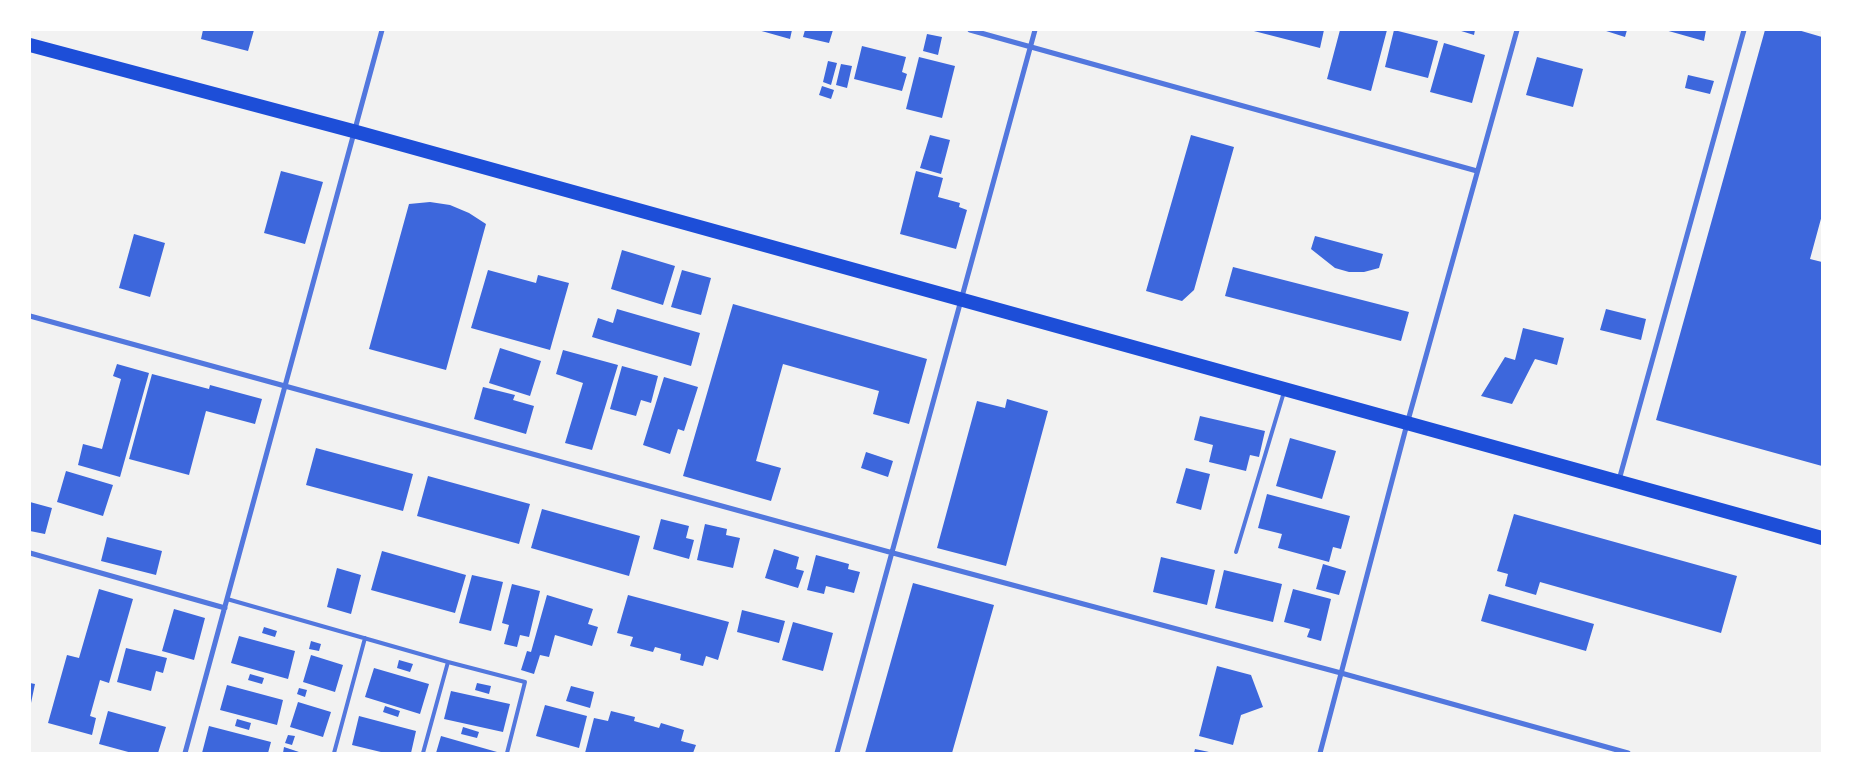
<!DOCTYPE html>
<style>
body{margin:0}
#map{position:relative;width:1852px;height:783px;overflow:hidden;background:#f2f2f2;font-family:Rubik,sans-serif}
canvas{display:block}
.frame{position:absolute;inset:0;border:31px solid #fff;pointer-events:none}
</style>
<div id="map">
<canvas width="1852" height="783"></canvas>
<div class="frame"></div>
</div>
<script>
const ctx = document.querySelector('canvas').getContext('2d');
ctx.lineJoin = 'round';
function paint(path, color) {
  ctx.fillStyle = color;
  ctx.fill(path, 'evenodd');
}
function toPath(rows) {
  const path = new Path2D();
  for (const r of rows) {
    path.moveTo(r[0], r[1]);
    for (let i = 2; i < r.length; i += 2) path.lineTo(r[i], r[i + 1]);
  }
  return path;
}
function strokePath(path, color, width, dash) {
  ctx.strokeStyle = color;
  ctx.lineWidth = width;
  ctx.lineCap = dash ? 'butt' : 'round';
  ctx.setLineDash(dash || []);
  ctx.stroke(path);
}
const building = toPath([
 [203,30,254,30,248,51,201,39],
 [758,30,792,30,790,39],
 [805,30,833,30,829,43,803,37],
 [1250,30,1324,30,1320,48],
 [1340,30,1387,30,1371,91,1327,79],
 [1394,30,1438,41,1428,78,1385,67],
 [1458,30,1475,30,1474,35],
 [1603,30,1627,30,1625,37],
 [1665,30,1706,30,1704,41],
 [1765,30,1798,30,1822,37,1822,215,1810,259,1822,262,1822,466,1656,420],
 [927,34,942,37,938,55,923,51],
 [1444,43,1485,55,1472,103,1430,92],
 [862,46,906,57,902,72,907,74,902,91,854,79],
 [919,57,955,66,942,118,906,109],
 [1537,57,1583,69,1573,107,1526,95],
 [828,61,837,63,831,85,823,82],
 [841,64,852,66,847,88,836,85],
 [1688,75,1714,81,1710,94,1685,88],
 [822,86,834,90,831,99,819,95],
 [930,135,950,140,941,174,920,168],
 [1191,135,1234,147,1194,290,1182,301,1146,291],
 [281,171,323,182,305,244,264,233],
 [916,171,943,178,938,197,960,203,959,207,967,210,956,249,900,234],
 [430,202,450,205,469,213,486,224,446,370,369,349,409,204],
 [134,234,165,243,150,297,119,288],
 [1315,236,1383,254,1379,268,1364,272,1349,272,1335,268,1311,249],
 [622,250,675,266,663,305,611,289],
 [1233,267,1409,312,1401,341,1225,296],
 [488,270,536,283,538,275,569,283,550,350,471,328],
 [682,270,711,278,701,315,671,307],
 [733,304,927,359,909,424,873,414,879,391,783,364,756,461,781,468,771,501,683,476],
 [617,309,700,333,691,366,592,337,598,318,613,323],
 [1606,309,1646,319,1641,340,1600,330],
 [1523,328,1564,338,1557,365,1535,359,1512,404,1481,396,1505,357,1515,360],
 [500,348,541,361,530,396,489,383],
 [563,350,618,365,592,450,565,443,583,383,556,374],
 [117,364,149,373,120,477,78,465,83,444,102,449,121,379,113,376],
 [622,366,658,376,651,403,641,400,636,416,610,409],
 [152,374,209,389,210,385,262,399,255,424,206,411,189,475,129,459],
 [664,377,698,387,684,431,678,429,670,454,643,445],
 [483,387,515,395,513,400,534,406,526,434,474,419],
 [1007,399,1048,411,1006,566,937,548,977,401,1005,408],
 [1200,416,1265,431,1259,457,1250,455,1246,471,1209,462,1213,445,1194,440],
 [1290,438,1336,451,1322,499,1276,486],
 [316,448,413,474,403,511,306,485],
 [866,452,893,461,888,477,861,468],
 [1186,468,1210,474,1201,510,1176,503],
 [66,471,113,485,103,516,57,502],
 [428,476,530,504,519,544,417,516],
 [1267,494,1350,516,1341,549,1333,547,1329,562,1278,548,1282,534,1258,528],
 [30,502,52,508,45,534,30,531],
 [542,509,640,536,629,576,531,548],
 [1514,514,1737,576,1721,633,1540,582,1536,595,1505,586,1508,574,1497,571],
 [661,519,689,526,686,538,694,540,689,559,653,549],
 [705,524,727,529,726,535,740,538,733,568,697,560],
 [107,537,162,551,156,575,101,561],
 [774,549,799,557,796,569,804,571,798,588,765,578],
 [382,551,466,575,455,613,371,590],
 [816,555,849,564,848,569,860,572,854,593,826,586,824,594,807,590],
 [1161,557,1215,570,1207,605,1153,592],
 [1323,564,1346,571,1339,595,1316,589],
 [337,568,361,575,351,614,327,607],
 [1224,570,1282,584,1273,622,1215,608],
 [472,575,503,582,491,631,459,623],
 [913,583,994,605,952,753,865,753],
 [512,584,540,591,529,637,520,635,517,647,504,644,509,625,502,623],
 [99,589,133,599,109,683,100,680,90,716,96,718,92,735,48,723,67,655,79,658],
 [1293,589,1331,599,1321,641,1307,637,1310,629,1284,622],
 [1489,594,1594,624,1586,651,1481,621],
 [547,595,593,609,588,624,598,627,592,646,555,635,549,657,540,655,534,674,521,670,527,651,531,652],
 [628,595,729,622,718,660,706,656,703,666,680,660,681,654,655,647,653,652,630,646,633,637,617,633],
 [174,609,205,618,194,660,162,651],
 [742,610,785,621,779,643,737,632],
 [793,622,833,633,823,671,782,660],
 [264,627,277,631,275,637,262,633],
 [239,636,295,651,288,679,231,663],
 [311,641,321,644,319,651,309,649],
 [126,648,167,658,163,673,156,671,151,691,117,682],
 [311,655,343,665,335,692,303,682],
 [399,660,413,664,410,672,397,668],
 [1217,666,1251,675,1263,707,1241,715,1233,745,1199,736],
 [374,668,429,684,420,714,365,697],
 [250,674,264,678,262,684,248,680],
 [30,683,35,684,31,703,30,703],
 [477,683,491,686,489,694,475,690],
 [227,685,283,700,277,725,220,710],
 [571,686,594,692,590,708,566,701],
 [299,688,307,690,305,697,297,694],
 [451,691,510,704,503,732,444,719],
 [298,702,331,712,323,737,290,727],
 [545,705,587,716,579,748,536,736],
 [385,706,400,711,398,717,383,712],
 [108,711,166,727,158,753,132,753,99,744],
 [611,711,635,717,634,721,659,728,661,723,684,730,681,741,696,745,693,753,585,753,594,718,608,721],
 [359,716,416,731,411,753,385,753,352,745],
 [237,719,251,723,249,730,235,726],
 [209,726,271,742,268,753,202,753],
 [463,727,479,732,477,738,461,734],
 [288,735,295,736,292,745,285,743],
 [441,736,497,752,497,753,436,753],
 [284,747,302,753,283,753],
 [1195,749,1209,752,1208,753,1194,753]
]);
const service = toPath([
 [1236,552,1284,392],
 [227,599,448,662,423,753],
 [448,662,525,682,507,753],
 [334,753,365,638]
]);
const minor = toPath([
 [970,30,1477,171],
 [30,316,893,553,1341,673,1628,753],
 [1619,480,1744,30],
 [30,553,225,608],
 [185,753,382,30],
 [837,753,1035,30],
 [1320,753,1407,424,1517,30]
]);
const trunk = toPath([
 [30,45,353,131,1822,538]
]);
paint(building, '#3d67dc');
strokePath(service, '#5277de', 4);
strokePath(minor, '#5277de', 5);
strokePath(trunk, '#1d4ed8', 14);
</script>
